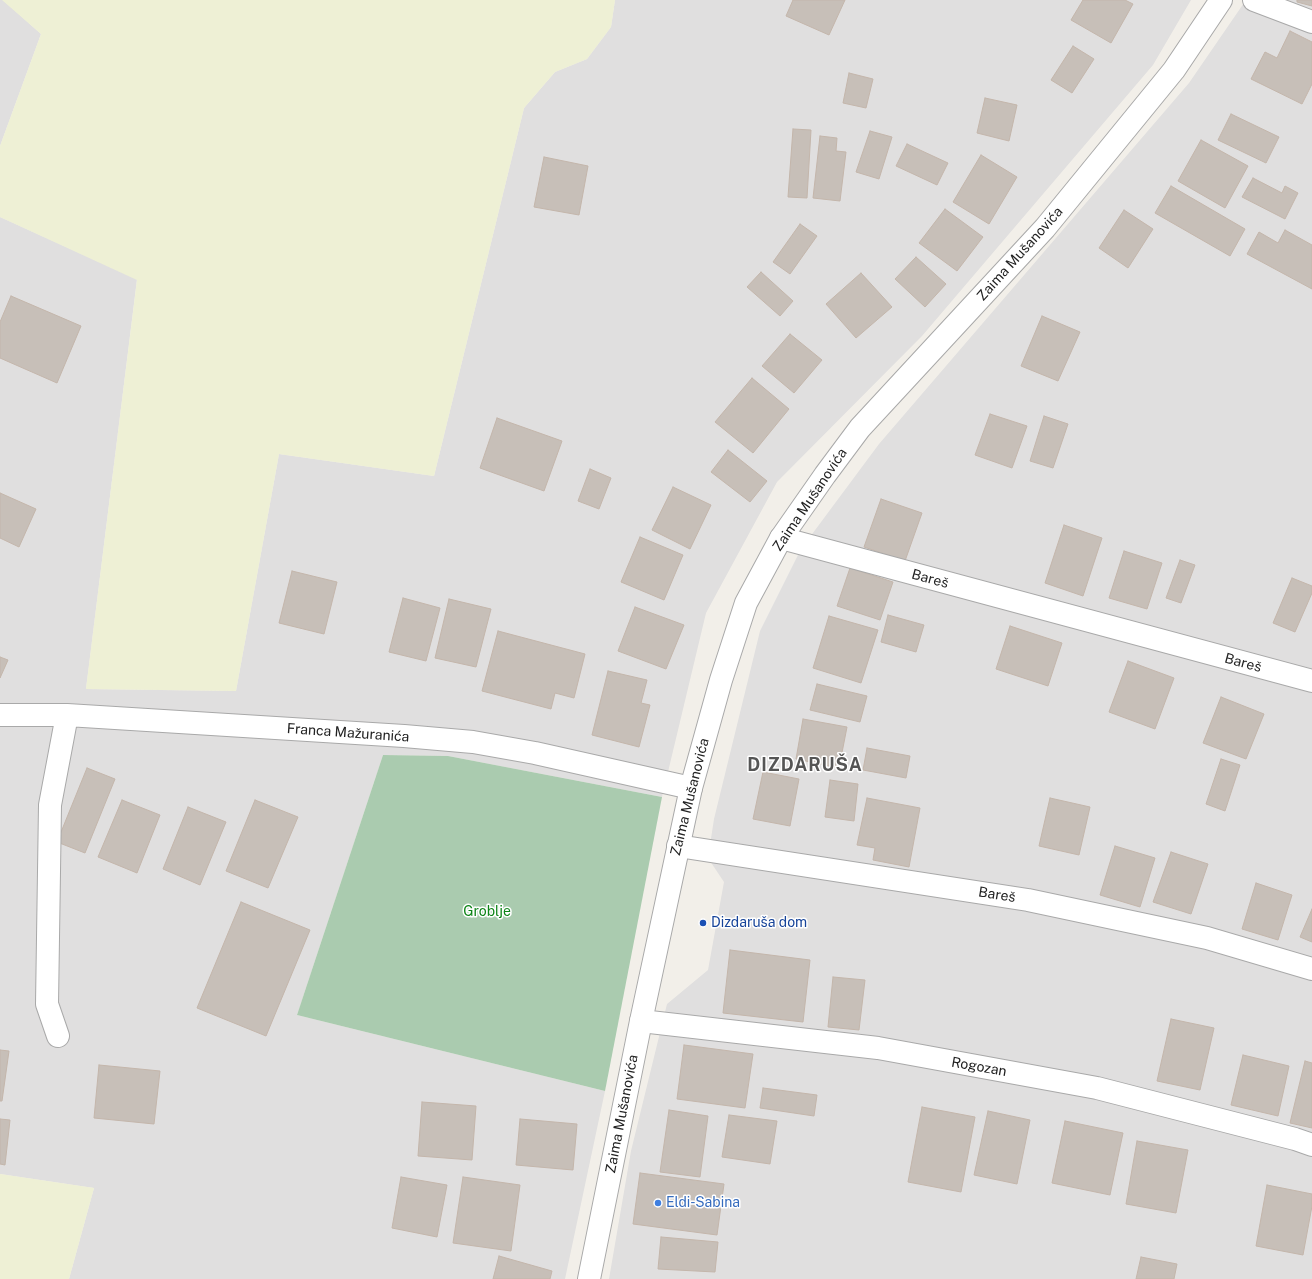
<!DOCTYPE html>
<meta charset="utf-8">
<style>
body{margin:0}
canvas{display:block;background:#f2efe9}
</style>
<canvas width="1312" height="1279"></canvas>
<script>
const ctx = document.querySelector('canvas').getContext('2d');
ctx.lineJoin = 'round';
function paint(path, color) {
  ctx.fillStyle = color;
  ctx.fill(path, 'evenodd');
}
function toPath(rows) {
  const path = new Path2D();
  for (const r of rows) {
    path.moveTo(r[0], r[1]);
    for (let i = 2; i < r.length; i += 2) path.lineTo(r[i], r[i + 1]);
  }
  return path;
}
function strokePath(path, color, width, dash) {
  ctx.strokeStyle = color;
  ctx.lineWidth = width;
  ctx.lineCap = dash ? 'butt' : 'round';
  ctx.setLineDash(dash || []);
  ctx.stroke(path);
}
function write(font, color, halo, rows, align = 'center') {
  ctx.font = font + ' "Public Sans",sans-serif';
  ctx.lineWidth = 3;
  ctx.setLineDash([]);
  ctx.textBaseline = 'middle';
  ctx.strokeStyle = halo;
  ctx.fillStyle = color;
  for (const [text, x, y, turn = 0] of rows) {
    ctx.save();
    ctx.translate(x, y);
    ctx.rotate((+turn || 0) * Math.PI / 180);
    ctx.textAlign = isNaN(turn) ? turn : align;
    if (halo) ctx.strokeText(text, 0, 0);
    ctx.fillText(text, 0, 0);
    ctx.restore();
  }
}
const residential = toPath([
 [0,0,3,0,41,34,0,146],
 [615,0,1191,0,1153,65,922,336,777,482,706,613,662,797,448,756,383,755,297,1015,605,1091,565,1279,69,1279,94,1188,0,1174,0,217,137,279,86,689,236,691,279,454,434,476,524,108,555,72,587,59,611,27],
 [1246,0,1312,0,1312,1279,609,1279,631,1151,667,1004,708,970,724,882,708,858,714,819,760,631,801,549,879,444,1189,83]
]);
const farmland = toPath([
 [2,0,615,0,611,27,587,59,555,72,524,108,434,476,279,454,236,691,86,689,137,280,0,217,0,146,41,34],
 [0,1174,94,1188,69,1279,0,1279]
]);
const cemetery = toPath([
 [383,755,448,756,662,797,605,1091,297,1015]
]);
const building = toPath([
 [793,0,845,0,829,35,786,16,793,0],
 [1083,0,1125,0,1133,4,1111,43,1071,20,1083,0],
 [1297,0,1312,0,1312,6,1297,2,1297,0],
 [1290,31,1312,42,1312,84,1302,104,1251,79,1265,52,1277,58,1290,31],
 [1073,46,1094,59,1072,93,1051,80,1073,46],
 [849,73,873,79,866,108,843,103,849,73],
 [985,98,1017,105,1009,141,977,133,985,98],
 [1231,114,1279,137,1266,163,1218,140,1231,114],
 [793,129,811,130,807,198,788,197,793,129],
 [870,131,892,137,879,179,856,172,870,131],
 [820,136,837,138,836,151,846,152,840,201,813,198,820,136],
 [1201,140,1248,166,1225,208,1178,181,1201,140],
 [907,144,948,163,937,185,896,166,907,144],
 [981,155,1017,177,989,224,953,202,981,155],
 [544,157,588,166,579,215,534,207,544,157],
 [1253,178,1282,193,1285,186,1298,193,1285,219,1242,197,1253,178],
 [1171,186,1245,229,1230,256,1155,213,1171,186],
 [945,209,983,237,957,271,919,243,945,209],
 [1124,210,1153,229,1128,268,1099,248,1124,210],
 [800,224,817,236,790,274,773,262,800,224],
 [1285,230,1312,245,1312,289,1247,254,1259,232,1278,243,1285,230],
 [916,257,946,284,925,307,895,279,916,257],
 [761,272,793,301,780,316,747,287,761,272],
 [861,273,892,307,856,338,826,304,861,273],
 [11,296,81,326,57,383,0,358,0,322,11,296],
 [1042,316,1080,332,1058,381,1021,366,1042,316],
 [790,334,822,360,794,393,762,366,790,334],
 [752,378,789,409,753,453,715,422,752,378],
 [990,414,1027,426,1012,468,975,455,990,414],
 [1044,416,1068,424,1053,468,1030,461,1044,416],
 [497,418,562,441,544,491,480,468,497,418],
 [728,450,767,481,750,502,711,472,728,450],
 [590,469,611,478,599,509,578,501,590,469],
 [673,487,711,505,690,549,652,530,673,487],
 [0,493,36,509,19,547,0,538,0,493],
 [881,499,922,513,905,561,864,547,881,499],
 [1064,525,1102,538,1083,596,1045,583,1064,525],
 [640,537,683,555,664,600,621,582,640,537],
 [1124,551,1162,563,1147,609,1109,598,1124,551],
 [1180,560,1195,565,1181,603,1166,598,1180,560],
 [850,568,893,582,880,620,837,606,850,568],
 [292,571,337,582,324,634,279,623,292,571],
 [1292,578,1312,586,1312,593,1295,632,1273,623,1292,578],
 [403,598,440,608,426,661,389,652,403,598],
 [449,599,491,609,476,667,435,658,449,599],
 [635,607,684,625,666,669,618,651,635,607],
 [888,615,924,625,916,652,881,642,888,615],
 [829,616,878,630,861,683,813,668,829,616],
 [1010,626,1062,643,1048,686,996,669,1010,626],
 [498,631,585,654,574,698,555,693,551,709,482,691,498,631],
 [0,657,8,660,0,678,0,657],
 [1128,661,1174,678,1155,729,1109,712,1128,661],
 [608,671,647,680,641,703,650,705,639,747,592,735,608,671],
 [817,684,867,696,860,722,810,710,817,684],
 [1221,697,1264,714,1246,759,1203,743,1221,697],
 [803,719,847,727,839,768,796,759,803,719],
 [867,748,910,756,906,778,863,770,867,748],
 [1221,759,1240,765,1225,811,1206,804,1221,759],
 [87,768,115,779,85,853,57,842,87,768],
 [763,772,799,779,790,826,753,819,763,772],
 [830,780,858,784,854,821,825,817,830,780],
 [867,798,920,808,909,867,873,860,875,848,857,845,867,798],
 [1050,798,1090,807,1079,855,1039,846,1050,798],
 [122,800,160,815,137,873,98,857,122,800],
 [255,800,298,817,268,888,226,871,255,800],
 [188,807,226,822,200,885,163,869,188,807],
 [1115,846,1155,858,1140,907,1100,895,1115,846],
 [1171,852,1208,864,1191,914,1153,902,1171,852],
 [1256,883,1292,895,1278,940,1242,929,1256,883],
 [241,902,310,930,266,1036,197,1008,241,902],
 [1312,909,1312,942,1300,937,1312,909],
 [730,950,810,960,803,1022,723,1013,730,950],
 [833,977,865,980,859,1030,828,1027,833,977],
 [1171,1019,1214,1028,1200,1090,1157,1081,1171,1019],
 [684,1045,753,1054,745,1108,677,1099,684,1045],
 [0,1050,9,1051,2,1101,0,1101,0,1050],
 [1243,1055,1289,1066,1278,1116,1231,1105,1243,1055],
 [1305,1061,1312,1063,1312,1128,1290,1123,1305,1061],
 [99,1065,160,1071,154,1124,94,1118,99,1065],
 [763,1088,817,1095,814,1116,760,1108,763,1088],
 [422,1102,476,1106,472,1160,418,1156,422,1102],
 [922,1107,975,1117,961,1192,908,1182,922,1107],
 [669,1110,708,1116,700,1177,660,1172,669,1110],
 [988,1111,1030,1120,1017,1184,974,1175,988,1111],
 [729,1115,777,1121,770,1164,722,1157,729,1115],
 [0,1119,10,1120,5,1165,0,1164,0,1119],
 [520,1119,577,1124,573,1170,516,1165,520,1119],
 [1065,1121,1123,1133,1110,1195,1052,1183,1065,1121],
 [1137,1141,1188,1150,1176,1213,1126,1204,1137,1141],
 [640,1173,724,1184,717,1235,633,1224,640,1173],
 [401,1177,447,1185,437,1237,392,1228,401,1177],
 [463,1177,520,1185,511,1251,453,1243,463,1177],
 [1267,1185,1312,1194,1312,1206,1303,1255,1256,1246,1267,1185],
 [661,1237,718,1242,715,1272,658,1269,661,1237],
 [499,1256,552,1271,550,1279,493,1279,499,1256],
 [1141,1257,1177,1264,1174,1279,1136,1279,1141,1257]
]);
const minor = toPath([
 [1254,0,1312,22],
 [781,538,1312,681],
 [0,715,67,715,404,736,473,742,535,753,691,788],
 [678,846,1028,900,1207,938,1312,969],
 [641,1021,878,1048,1097,1088,1295,1139,1312,1145],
 [58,1036,47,1004,50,805,67,715]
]);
const tertiary = toPath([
 [589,1279,641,1021,691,788,721,680,746,603,781,538,825,475,860,428,1045,228,1174,70,1221,0]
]);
const markers = [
 [703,923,4,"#1a4fb4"],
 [658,1203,4,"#3f7fe0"]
];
const streetNames = [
 ["Zaima Mušanovića",1020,254,-48],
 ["Zaima Mušanovića",810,500,-56],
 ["Bareš",930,579,15],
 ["Bareš",1243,663,15],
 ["Franca Mažuranića",348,733,4],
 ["Zaima Mušanovića",690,797,-76],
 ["Bareš",997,895,9],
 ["Rogozan",979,1067,10],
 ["Zaima Mušanovića",622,1114,-79]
];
const parkNames = [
 ["Groblje",487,912]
];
const transitNames = [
 ["Dizdaruša dom",711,923]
];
const shopNames = [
 ["Eldi-Sabina",666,1203]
];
const districtNames = [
 ["DIZDARUŠA",805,765]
];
paint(residential, '#e0dfdf');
paint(farmland, '#eef0d5');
paint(cemetery, '#aacbaf');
paint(building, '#c7bfb8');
strokePath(building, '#c4b6ab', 1);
strokePath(minor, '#a9a9a9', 24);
strokePath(tertiary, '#a9a9a9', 24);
strokePath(minor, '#fff', 22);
strokePath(tertiary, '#fff', 22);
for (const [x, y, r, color] of markers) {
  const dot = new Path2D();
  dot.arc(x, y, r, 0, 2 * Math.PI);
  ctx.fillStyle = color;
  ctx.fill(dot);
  strokePath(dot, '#fff', 1.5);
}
write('14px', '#222', '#fff', streetNames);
write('14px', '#0c8416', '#fff', parkNames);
write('14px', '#164399', '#fff', transitNames, 'left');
write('14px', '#366cbe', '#fff', shopNames, 'left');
ctx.letterSpacing = '1px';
write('bold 18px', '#555', '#fff', districtNames);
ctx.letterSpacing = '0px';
</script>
